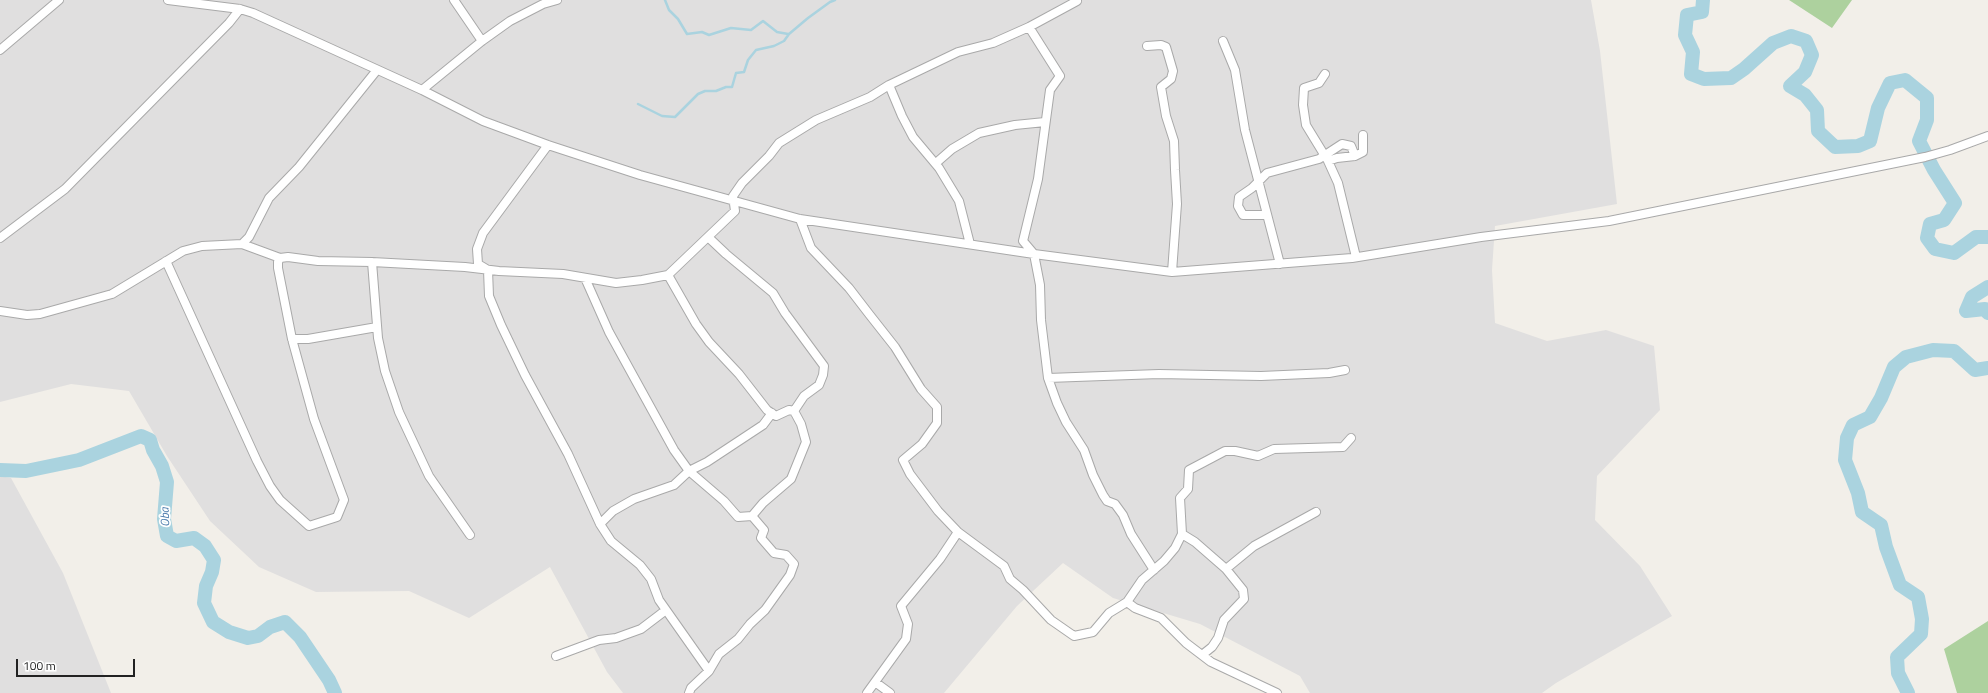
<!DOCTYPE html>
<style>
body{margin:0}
#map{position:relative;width:1988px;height:693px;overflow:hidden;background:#f2efe9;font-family:"Titillium Web",sans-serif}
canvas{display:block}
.scale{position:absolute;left:16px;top:659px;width:119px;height:18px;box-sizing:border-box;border:2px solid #222;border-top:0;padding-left:5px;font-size:12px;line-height:14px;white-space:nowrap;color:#222;-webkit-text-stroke:3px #fff;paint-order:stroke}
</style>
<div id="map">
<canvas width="1988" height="693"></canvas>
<div class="scale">100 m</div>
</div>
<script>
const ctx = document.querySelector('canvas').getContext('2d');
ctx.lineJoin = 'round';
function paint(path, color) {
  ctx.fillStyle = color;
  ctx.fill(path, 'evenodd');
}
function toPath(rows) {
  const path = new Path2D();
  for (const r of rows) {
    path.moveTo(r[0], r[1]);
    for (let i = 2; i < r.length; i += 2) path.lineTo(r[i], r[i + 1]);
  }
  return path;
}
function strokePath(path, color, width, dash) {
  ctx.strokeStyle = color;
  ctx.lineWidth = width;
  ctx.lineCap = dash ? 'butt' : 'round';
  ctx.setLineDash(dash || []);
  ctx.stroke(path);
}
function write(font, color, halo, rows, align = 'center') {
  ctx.font = font + ' "Titillium Web",sans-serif';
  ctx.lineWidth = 3.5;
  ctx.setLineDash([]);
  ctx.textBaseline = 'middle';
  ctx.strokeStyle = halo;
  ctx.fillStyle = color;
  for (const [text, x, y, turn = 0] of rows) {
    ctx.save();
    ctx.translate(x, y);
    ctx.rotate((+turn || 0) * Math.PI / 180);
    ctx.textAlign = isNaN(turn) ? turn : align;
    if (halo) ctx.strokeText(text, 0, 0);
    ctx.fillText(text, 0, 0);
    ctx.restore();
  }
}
const residential = toPath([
 [0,0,1591,0,1600,51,1617,204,1495,226,1492,270,1495,323,1547,341,1606,330,1654,346,1660,410,1597,476,1595,520,1640,566,1672,616,1556,683,1542,693,1310,693,1300,676,1200,624,1113,598,1063,563,1017,606,944,693,623,693,607,672,550,567,469,618,409,591,316,592,259,567,210,521,167,456,129,391,71,384,0,402],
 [0,476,11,478,63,573,111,693,0,693]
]);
const forest = toPath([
 [1789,0,1852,0,1832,28],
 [1988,621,1988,693,1957,693,1944,649]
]);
const stream = toPath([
 [665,0,669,10,678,19,687,34,702,32,709,35,731,28,751,30,763,21,777,32,788,34],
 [638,104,662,116,675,117,698,94,705,91,716,91,726,87,732,87,736,73,744,72,748,60,756,50,774,46,784,41,789,34,808,18,830,2,835,0]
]);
const river = toPath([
 [1703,0,1702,12,1687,15,1685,35,1693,52,1691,74,1704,79,1731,78,1744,69,1773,43,1791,36,1806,41,1812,55,1805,72,1790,86,1805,95,1817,110,1818,131,1835,147,1858,146,1870,141,1878,108,1890,83,1905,80,1927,98,1927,120,1919,141,1934,170,1955,203,1944,220,1930,224,1927,238,1935,249,1954,253,1976,237,1988,237],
 [1988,287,1972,297,1966,311,1985,309,1988,313],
 [0,470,26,471,79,460,141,436,150,440,153,450,162,466,167,482,164,519,167,536,176,541,194,538,205,546,214,560,212,572,206,586,204,603,213,622,229,632,248,638,258,636,270,627,285,622,300,637,329,680,335,693],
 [1908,693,1898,673,1897,657,1921,634,1922,619,1918,597,1900,585,1886,547,1881,525,1862,512,1858,493,1845,460,1847,438,1853,425,1870,417,1881,398,1894,367,1906,357,1933,350,1954,351,1975,370,1988,368]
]);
const minor = toPath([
 [168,0,240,9,253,13,422,90,483,121,548,145,640,175,800,219,1034,254,1172,272,1352,258,1481,237,1609,221,1925,157,1950,150,1988,136],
 [454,0,482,41],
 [1029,27,1060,76,1050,90,1038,179,1023,241,1034,254,1040,285,1041,320,1048,378,1159,374,1261,376,1329,373,1345,370],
 [1223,41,1235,70,1245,130,1280,264],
 [1147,46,1161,45,1166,47,1173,71,1171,79,1161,87,1166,116,1174,141,1175,170,1177,204,1172,272],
 [0,50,59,0],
 [1325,74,1319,83,1304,88,1303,105,1306,125,1328,161,1338,183,1356,257],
 [889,85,902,116,913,137,939,168,959,201,970,244],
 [422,90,482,41,510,21,543,4,557,0],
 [548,145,483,233,477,249,478,264,488,270,489,296,501,325,525,375,568,454,600,524,611,541,640,565,651,579,659,600,709,671],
 [1328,161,1337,158,1355,156,1363,152,1363,135],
 [936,163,952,149,979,133,1015,125,1045,122],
 [1267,215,1243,215,1238,206,1239,197,1252,188,1267,173,1319,159,1342,144,1351,146,1355,156],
 [800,219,811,248,849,288,869,314,895,347,921,389,937,407,937,423,922,444,903,460,910,474,938,511,958,532,1004,566,1010,579,1023,590,1051,620,1074,636,1093,632,1109,613,1127,602],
 [708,237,726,254,773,293,785,313,824,366,823,375,819,385,804,396,794,411],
 [0,238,65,189,229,23,240,9],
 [242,244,249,237,269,198,299,167,377,70],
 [166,261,257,461,270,486,280,500,309,526,337,517,344,500,314,419,292,339,278,268,278,262,280,258],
 [372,262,378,338,385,371,399,412,429,476,470,535],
 [585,278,609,332,674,450,689,471,724,501,738,517,752,516],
 [0,311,27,315,40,314,112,294,183,251,202,246,242,244,280,258,288,257,318,261,372,262,465,267,499,271,563,274,616,283,642,280,668,275],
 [292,339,308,339,377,327],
 [1048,378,1057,403,1066,422,1084,450,1093,475,1103,495,1107,501,1115,504,1123,515,1131,534,1154,570],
 [600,524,613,511,634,499,674,485,689,471,707,462,763,425,772,413],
 [1182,534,1195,542,1226,569],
 [1202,655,1212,647,1218,638,1224,620,1244,599,1243,590,1226,569,1254,546,1316,512],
 [556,656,599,640,616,638,641,629,666,610],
 [875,682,890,693],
 [689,693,691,688,709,671,719,654,738,639,750,624,765,610,790,575,794,564,786,555,774,553,761,538,764,530,752,516,763,503,791,479,806,442,801,424,794,411,789,410,776,416,767,410,739,374,709,342,696,324,668,275,735,211,733,196,742,183,769,156,779,143,816,120,870,97,889,85,958,52,993,43,1029,27,1077,1],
 [867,693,906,639,908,624,901,606,940,559,958,532],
 [1277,693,1211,662,1186,643,1161,618,1135,608,1127,602,1142,580,1164,561,1175,548,1182,534,1180,498,1188,489,1189,470,1225,451,1235,451,1258,456,1274,449,1343,447,1351,438]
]);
const waterNames = [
 ["Oba",166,517,-92]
];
paint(residential, '#e0dfdf');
paint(forest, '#add19e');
strokePath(stream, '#aad3df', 2.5);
strokePath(river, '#aad3df', 14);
strokePath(minor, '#a9a9a9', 10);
strokePath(minor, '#fff', 8);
write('italic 12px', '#4a7aab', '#fff', waterNames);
</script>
